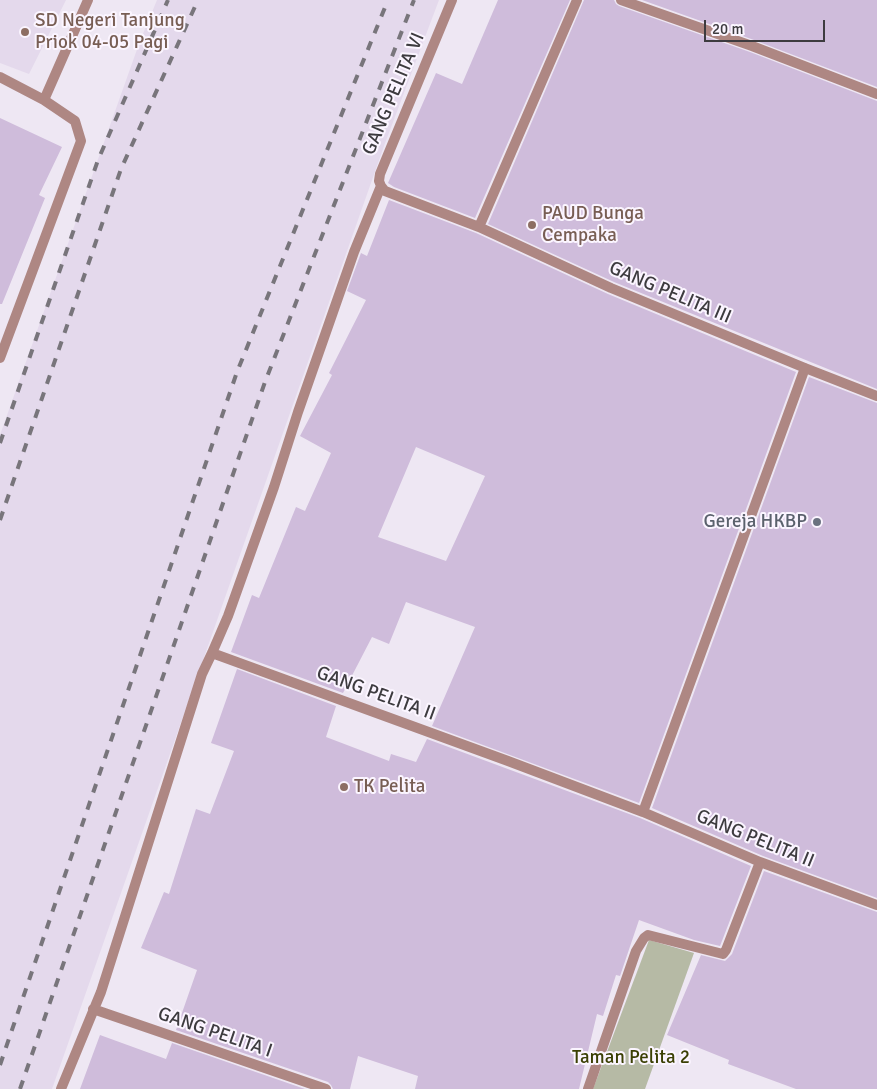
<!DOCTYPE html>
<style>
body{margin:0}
#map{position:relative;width:877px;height:1089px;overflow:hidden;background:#eee7f3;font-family:Signika,sans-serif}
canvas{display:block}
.scale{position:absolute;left:704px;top:20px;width:121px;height:22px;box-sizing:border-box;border:2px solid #3d3b3f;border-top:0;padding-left:6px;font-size:15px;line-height:18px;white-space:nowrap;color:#3d3b3f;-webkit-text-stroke:4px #fbf5ff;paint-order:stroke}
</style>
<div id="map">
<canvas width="877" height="1089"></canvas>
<div class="scale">20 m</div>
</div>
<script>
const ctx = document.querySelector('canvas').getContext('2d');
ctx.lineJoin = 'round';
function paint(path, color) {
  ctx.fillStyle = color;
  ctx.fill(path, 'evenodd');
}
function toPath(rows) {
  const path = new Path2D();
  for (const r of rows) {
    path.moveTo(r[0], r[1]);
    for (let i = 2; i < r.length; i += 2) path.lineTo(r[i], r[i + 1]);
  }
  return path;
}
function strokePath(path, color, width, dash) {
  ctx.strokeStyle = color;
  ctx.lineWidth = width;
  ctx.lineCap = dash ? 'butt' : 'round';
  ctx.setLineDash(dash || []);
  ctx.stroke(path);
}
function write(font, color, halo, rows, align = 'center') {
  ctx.font = font + ' Signika,sans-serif';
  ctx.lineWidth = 4;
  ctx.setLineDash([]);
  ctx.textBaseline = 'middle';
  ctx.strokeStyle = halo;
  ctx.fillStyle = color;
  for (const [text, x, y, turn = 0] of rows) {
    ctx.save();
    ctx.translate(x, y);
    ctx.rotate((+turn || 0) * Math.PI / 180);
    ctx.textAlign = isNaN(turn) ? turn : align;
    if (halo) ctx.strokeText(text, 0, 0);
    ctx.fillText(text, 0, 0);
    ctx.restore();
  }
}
const built = toPath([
 [0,0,66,0,29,74,0,63],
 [157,0,439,0,384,146,52,1089,0,1089,0,435,140,41]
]);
const green = toPath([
 [649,940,694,953,645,1089,593,1089]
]);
const building = toPath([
 [498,0,570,0,475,218,394,187,388,183,436,73,462,84],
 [584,0,614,0,616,4,619,6,750,52,877,101,877,389,614,282,488,224],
 [642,0,877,0,877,87,754,40],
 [0,118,62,147,39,195,45,198,2,304,0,304],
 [389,200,476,233,608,294,796,372,639,803,432,726,475,627,406,602,389,644,372,637,343,693,231,652,252,595,259,598,296,507,305,511,331,453,300,436,332,375,329,373,366,300,347,291,361,253,367,256],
 [416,447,485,476,446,561,378,537],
 [809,377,877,403,877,898,763,856,652,808],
 [237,669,336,706,326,737,389,761,391,754,416,762,427,739,640,818,751,866,720,946,694,940,639,920,620,976,616,975,603,1016,597,1014,579,1089,415,1089,418,1076,358,1056,350,1089,333,1089,331,1085,328,1082,176,1030,197,970,141,948,164,892,169,894,196,809,210,814,234,751,211,743],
 [764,871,877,912,877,1089,796,1089,728,1064,729,1060,667,1035,701,955,725,961,732,954],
 [100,1035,166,1059,172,1043,305,1089,80,1089]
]);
const minor = toPath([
 [452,0,380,174,379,181,381,186,385,191,479,227,611,288,805,368,877,396],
 [621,0,752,46,877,94],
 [0,77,44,100,75,121,81,141,0,358],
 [44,100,88,0],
 [479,227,577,0],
 [212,653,508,761,643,812,760,862,877,905],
 [643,812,805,368],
 [93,1009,326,1089],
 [61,1089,101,992,202,674,212,653,228,616,274,487,298,412,354,252,381,186],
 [588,1089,636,951,644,938,648,935,723,954,726,950,760,862]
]);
const rail = toPath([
 [0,443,98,160,168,0],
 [0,520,121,169,198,0],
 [0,1065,237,372,388,0],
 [20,1089,265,382,414,0]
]);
const markers = [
 [25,32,5,"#8d6e63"],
 [532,225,5,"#8d6e63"],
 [817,522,5,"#6b7280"],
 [344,787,5,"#8d6e63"]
];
const educationNames = [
 ["SD Negeri Tanjung",35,21],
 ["Priok 04-05 Pagi",35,43],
 ["PAUD Bunga",542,214],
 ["Cempaka",542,236],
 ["TK Pelita",354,787]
];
const streetNames = [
 ["GANG PELITA VI",394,94,-67],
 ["GANG PELITA III",670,293,23],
 ["GANG PELITA II",376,694,20],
 ["GANG PELITA II",755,839,22],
 ["GANG PELITA I",215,1033,19]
];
const worshipNames = [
 ["Gereja HKBP",807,522]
];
const parkNames = [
 ["Taman Pelita 2",631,1058]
];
paint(built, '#e4d9ec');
paint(green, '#b6baa5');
paint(building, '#cfbcdb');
strokePath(minor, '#ae8783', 10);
strokePath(rail, '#78757b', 4, [9, 9]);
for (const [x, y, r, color] of markers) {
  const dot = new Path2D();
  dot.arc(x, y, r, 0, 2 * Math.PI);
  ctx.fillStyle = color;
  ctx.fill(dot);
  strokePath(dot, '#fbf5ff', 2);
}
write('19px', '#785e54', '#fbf5ff', educationNames, 'left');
write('19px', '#3d3b3f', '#fbf5ff', streetNames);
write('19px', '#5b616d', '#fbf5ff', worshipNames, 'right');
write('19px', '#3b4004', '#fbf5ff', parkNames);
</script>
